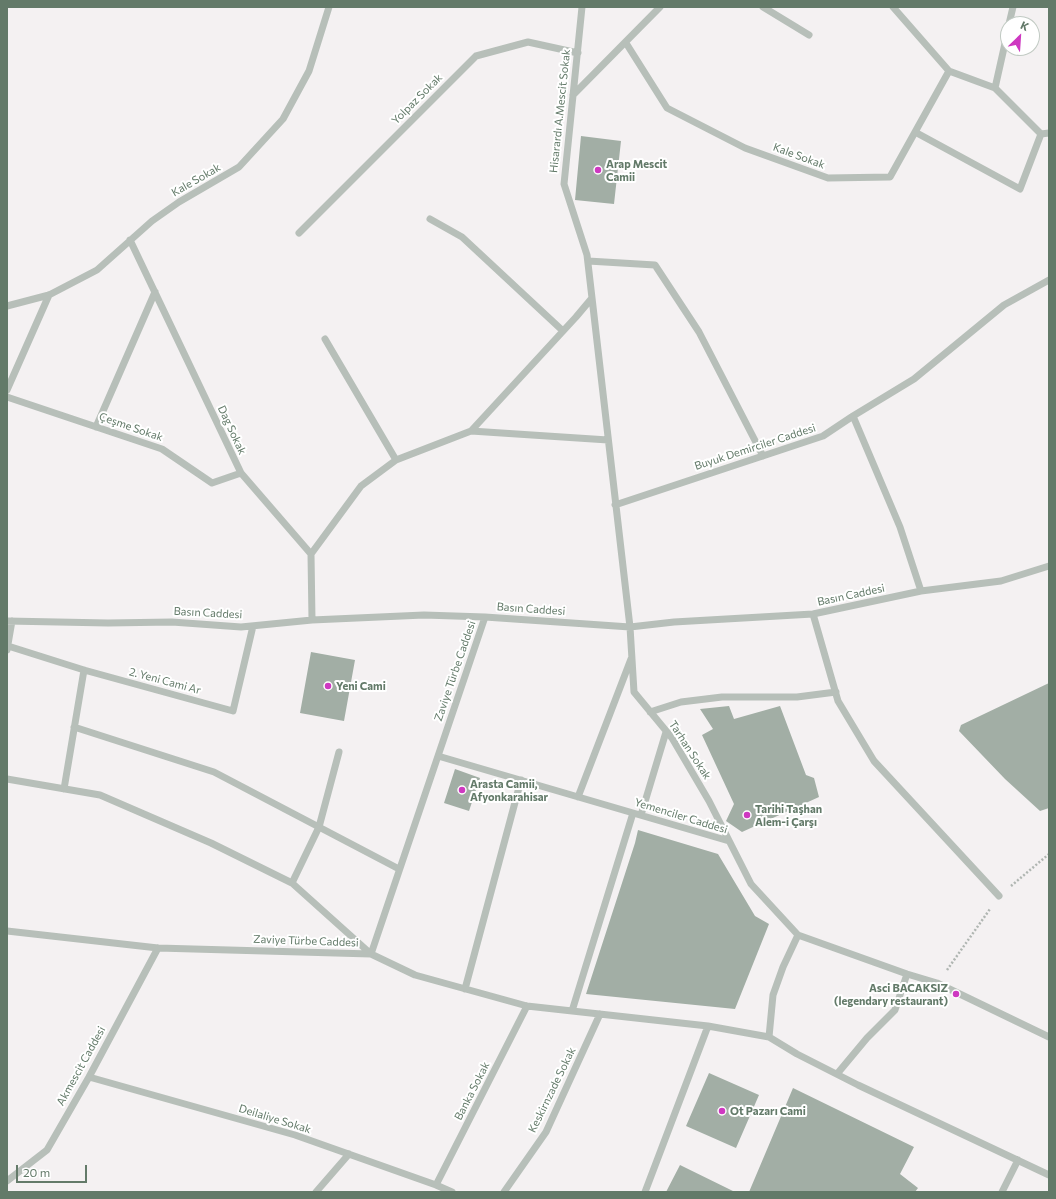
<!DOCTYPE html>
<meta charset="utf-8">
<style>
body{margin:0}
#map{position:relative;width:1056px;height:1199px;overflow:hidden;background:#f4f1f2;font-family:Commissioner,sans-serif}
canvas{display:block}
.frame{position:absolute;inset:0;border:8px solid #637a69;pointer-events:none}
.north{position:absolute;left:1000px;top:16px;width:40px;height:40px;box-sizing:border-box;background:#fff;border:1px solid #c1cac3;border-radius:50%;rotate:25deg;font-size:11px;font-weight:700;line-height:16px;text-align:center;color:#637a69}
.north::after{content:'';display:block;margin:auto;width:14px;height:18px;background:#ce38c1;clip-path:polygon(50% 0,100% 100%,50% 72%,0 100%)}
.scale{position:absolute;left:16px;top:1165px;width:71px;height:18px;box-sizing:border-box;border:2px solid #637a69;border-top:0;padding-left:5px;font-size:12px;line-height:14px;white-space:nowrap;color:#637a69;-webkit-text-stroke:3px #fff;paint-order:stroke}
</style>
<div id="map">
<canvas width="1056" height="1199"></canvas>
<div class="frame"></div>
<div class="north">K</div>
<div class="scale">20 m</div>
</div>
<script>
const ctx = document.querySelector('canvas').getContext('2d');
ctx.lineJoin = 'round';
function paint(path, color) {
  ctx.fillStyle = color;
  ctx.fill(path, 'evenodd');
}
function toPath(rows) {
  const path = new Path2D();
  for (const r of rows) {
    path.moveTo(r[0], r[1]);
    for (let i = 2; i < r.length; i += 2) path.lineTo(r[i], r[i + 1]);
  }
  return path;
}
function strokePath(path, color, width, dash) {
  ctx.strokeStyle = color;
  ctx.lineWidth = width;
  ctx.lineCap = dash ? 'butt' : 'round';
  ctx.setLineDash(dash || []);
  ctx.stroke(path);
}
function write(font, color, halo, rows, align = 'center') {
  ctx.font = font + ' Commissioner,sans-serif';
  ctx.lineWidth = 4;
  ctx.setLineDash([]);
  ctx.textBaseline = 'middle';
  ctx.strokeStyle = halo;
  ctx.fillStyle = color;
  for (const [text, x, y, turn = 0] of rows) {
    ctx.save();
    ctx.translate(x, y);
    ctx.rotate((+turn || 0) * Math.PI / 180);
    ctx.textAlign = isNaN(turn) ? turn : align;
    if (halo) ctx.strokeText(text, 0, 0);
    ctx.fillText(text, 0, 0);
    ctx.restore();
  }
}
const building = toPath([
 [581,136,621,141,614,204,575,200],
 [311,652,355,660,344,721,300,713],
 [1049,683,1049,808,1040,811,1005,779,959,731,961,725],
 [729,706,734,719,780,706,806,775,814,778,819,797,742,832,726,821,734,804,702,735,713,729,700,709],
 [455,769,480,778,469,811,444,803],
 [638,830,718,854,755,916,769,924,735,1009,586,994,635,843],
 [709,1073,759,1095,736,1148,686,1126],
 [793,1088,914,1147,900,1174,918,1188,915,1192,749,1192],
 [680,1165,735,1192,666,1192]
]);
const path = toPath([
 [1011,886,1049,854],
 [947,970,990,909]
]);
const minor = toPath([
 [763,7,809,35],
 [893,7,949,71,995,88,1041,134,1049,133],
 [1009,24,1013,7],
 [626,43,667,108,745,148,828,178,890,177,949,71],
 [995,88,1008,30],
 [573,95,660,7],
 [915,132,1020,189,1041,134],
 [430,219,462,237,563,331],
 [299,233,476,56,528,42,578,53],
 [130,240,241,473,311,554,312,620],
 [588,261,655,265,699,332,763,456],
 [592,298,630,627,634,692,672,738,709,801,751,884,798,935,907,974,937,983,1049,1037],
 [7,306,49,295,97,270,152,221,179,202,239,167,283,119,309,71,329,7],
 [325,339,396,460],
 [7,390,49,295],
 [7,397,162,449,212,483,241,473],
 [853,416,900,527,921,591],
 [96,427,155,292],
 [471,431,576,317,592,298,587,255,564,184,582,7],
 [615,505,823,436,853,416,914,379,1004,305,1049,280],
 [311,554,361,486,396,460,471,431,608,440],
 [813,614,838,701,874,761,999,896],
 [7,621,108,623,172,622,241,627,312,620,424,615,485,617,630,627,674,622,813,614,921,591,1001,581,1049,566],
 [8,646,84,670,233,711,253,626],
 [7,650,12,621],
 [650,712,681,702,722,697,797,697,836,692],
 [74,727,214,772,399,869],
 [438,756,729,841],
 [7,779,100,795,211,843,292,883,371,954,415,975,527,1006,708,1026,769,1037,797,1054,858,1085,1049,1175],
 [64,789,84,670],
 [578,797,631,659],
 [641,815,666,732],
 [292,883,319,827,339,752],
 [7,931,158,948,371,954,485,617],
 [465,989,521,780],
 [572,1011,633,813],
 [769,1037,773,995,783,967,798,935],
 [837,1074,867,1038,895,1010,907,974],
 [89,1077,295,1135,436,1185,452,1192],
 [7,1181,47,1150,89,1077,158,948],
 [436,1185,527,1006],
 [316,1192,349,1154],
 [504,1192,546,1132,600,1014],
 [645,1192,708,1026],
 [1002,1192,1018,1160]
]);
const markers = [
 [598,170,4,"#ce38c1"],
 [328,686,4,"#ce38c1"],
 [462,790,4,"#ce38c1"],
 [747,815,4,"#ce38c1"],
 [956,994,4,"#ce38c1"],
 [722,1111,4,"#ce38c1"]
];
const streetNames = [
 ["Yolpaz Sokak",417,99,-45],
 ["Hisarardı A.Mescit Sokak",560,111,-84],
 ["Kale Sokak",799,156,20],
 ["Kale Sokak",196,180,-30],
 ["Çeşme Sokak",131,427,19],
 ["Dag Sokak",232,430,65],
 ["Buyuk Demirciler Caddesi",755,447,-18],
 ["Basın Caddesi",851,595,-12],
 ["Basın Caddesi",531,609,4],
 ["Basın Caddesi",208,613,3],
 ["Zaviye Türbe Caddesi",455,671,-71],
 ["2. Yeni Cami Ar",165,681,15],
 ["Tarhan Sokak",690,750,57],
 ["Yemenciler Caddesi",681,816,17],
 ["Zaviye Türbe Caddesi",306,941,2],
 ["Akmescit Caddesi",81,1066,-61],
 ["Keskirnzade Sokak",552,1090,-64],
 ["Banka Sokak",472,1091,-63],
 ["Deilaliye Sokak",275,1119,17]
];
const poiNames = [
 ["Arap Mescit",606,164],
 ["Camii",606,177],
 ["Yeni Cami",336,686],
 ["Arasta Camii,",470,784],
 ["Afyonkarahisar",470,797],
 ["Tarihi Taşhan",755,809],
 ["Alem-i Çarşı",755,822],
 ["Asci BACAKSIZ",948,988,"right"],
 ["(legendary restaurant)",948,1001,"right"],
 ["Ot Pazarı Cami",730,1111]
];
paint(building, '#a2aea5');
strokePath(path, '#b0b6b2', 2.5, [2, 2]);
strokePath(minor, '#b7bfb9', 7);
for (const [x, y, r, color] of markers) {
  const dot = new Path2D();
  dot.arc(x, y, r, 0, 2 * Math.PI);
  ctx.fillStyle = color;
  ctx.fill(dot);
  strokePath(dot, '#fff', 1.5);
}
write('11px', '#637a69', '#fff', streetNames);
write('bold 11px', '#637a69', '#fff', poiNames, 'left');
</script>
